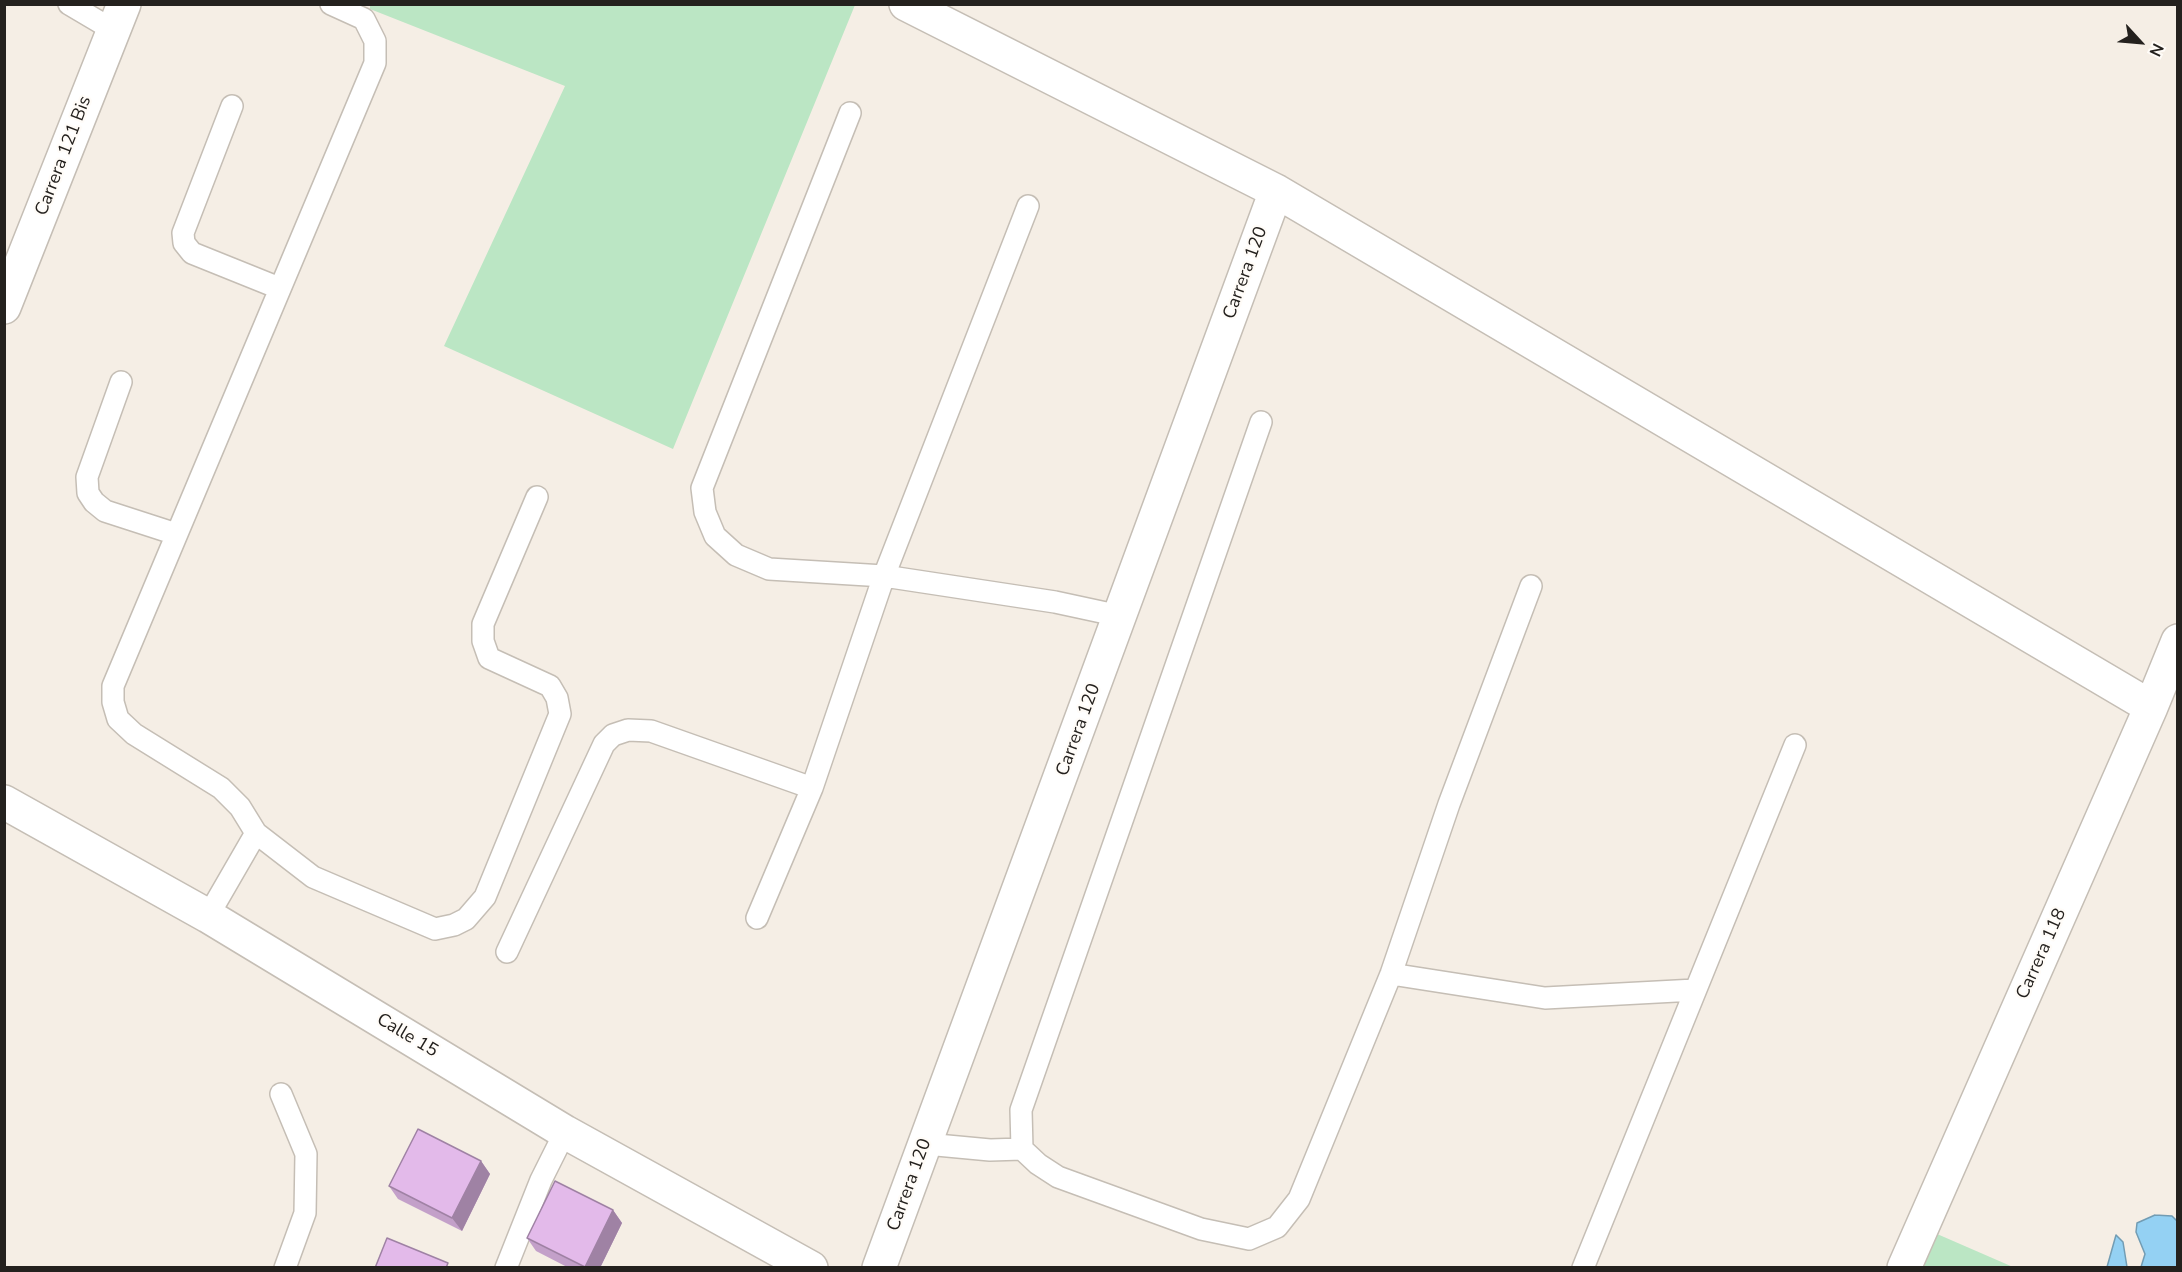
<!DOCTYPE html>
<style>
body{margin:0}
#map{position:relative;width:2182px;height:1272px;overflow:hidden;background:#f5eee5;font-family:"Nunito Sans",sans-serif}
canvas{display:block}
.frame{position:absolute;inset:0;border:6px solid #24211e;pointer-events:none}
.north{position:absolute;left:2110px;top:12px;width:60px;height:60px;-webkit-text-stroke:4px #fffcf8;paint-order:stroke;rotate:116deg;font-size:16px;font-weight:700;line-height:24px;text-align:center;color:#24211e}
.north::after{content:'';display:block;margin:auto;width:21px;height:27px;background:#24211e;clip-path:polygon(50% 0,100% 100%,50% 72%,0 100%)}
</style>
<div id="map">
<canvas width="2182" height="1272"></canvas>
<div class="frame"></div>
<div class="north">N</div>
</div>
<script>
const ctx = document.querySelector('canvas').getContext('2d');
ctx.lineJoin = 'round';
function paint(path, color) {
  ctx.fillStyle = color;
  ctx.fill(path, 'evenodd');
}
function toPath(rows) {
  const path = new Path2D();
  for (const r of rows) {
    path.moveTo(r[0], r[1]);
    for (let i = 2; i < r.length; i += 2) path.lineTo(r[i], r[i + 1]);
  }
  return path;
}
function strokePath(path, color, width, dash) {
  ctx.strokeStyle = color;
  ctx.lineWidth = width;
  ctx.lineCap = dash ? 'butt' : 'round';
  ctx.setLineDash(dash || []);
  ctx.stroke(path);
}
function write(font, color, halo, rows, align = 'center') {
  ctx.font = font + ' "Nunito Sans",sans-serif';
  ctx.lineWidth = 4.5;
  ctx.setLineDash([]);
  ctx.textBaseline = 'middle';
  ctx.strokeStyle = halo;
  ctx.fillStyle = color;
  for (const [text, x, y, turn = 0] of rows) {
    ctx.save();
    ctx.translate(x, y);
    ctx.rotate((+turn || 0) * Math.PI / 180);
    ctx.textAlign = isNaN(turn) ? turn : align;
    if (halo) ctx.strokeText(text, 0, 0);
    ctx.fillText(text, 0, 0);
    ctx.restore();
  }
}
const green = toPath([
 [370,5,855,5,673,449,444,346,565,86,370,9],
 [1921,1227,2013,1267,1904,1268]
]);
const water = toPath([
 [2155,1215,2172,1216,2177,1221,2177,1267,2141,1267,2145,1254,2136,1232,2137,1223,2155,1215],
 [2116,1235,2123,1242,2127,1267,2107,1267,2116,1235]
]);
const path = toPath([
 [2010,1268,2010,1267]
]);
const lane = toPath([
 [69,4,113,30],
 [331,4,364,19,375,41,375,63,113,686,113,702,118,719,134,734,221,788,240,807,256,833,313,877,435,929,454,925,466,919,485,897,560,714,557,698,550,686,489,658,483,641,483,624,537,497],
 [232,106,183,233,184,243,192,253,279,288],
 [850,113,702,488,705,512,715,536,736,555,769,569,884,576,1055,602,1120,616],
 [121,382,87,477,88,493,94,502,105,511,176,534],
 [1261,422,1021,1110,1022,1149,1038,1164,1058,1177,1201,1229,1249,1239,1277,1227,1299,1199,1391,974,1449,804,1531,586],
 [208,916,256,833],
 [757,918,812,788,884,576,1028,206],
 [507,952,604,744,613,735,628,730,651,731,812,788],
 [1391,974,1545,998,1695,990],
 [281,1094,306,1154,305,1213,285,1268],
 [926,1144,990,1150,1022,1149],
 [506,1268,541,1180,565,1132],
 [1583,1268,1795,745]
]);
const street = toPath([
 [906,4,1276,191,2151,707],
 [4,307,124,4],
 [4,802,208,916,565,1132,811,1268],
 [879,1268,1276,191],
 [1904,1268,2151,707,2178,641]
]);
const wall = toPath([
 [481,1161,490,1174,462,1231,398,1199,389,1186],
 [613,1210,622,1223,600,1268,569,1268,536,1251,527,1238]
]);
const shadedWall = toPath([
 [481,1161,490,1174,462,1231,452,1218],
 [613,1210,622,1223,600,1268,586,1268,585,1267]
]);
const building = toPath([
 [418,1129,481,1161,452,1218,389,1186,418,1129],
 [555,1181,613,1210,585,1267,527,1238,555,1181],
 [387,1238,448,1263,446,1268,375,1268,387,1238]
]);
const streetNames = [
 ["Carrera 121 Bis",64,156,-69],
 ["Carrera 120",1246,273,-70],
 ["Carrera 120",1079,730,-70],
 ["Carrera 118",2042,954,-66],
 ["Calle 15",407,1036,31],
 ["Carrera 120",910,1185,-70]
];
paint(green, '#bbe6c4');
paint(water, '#94d1f3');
strokePath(water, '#729cb3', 1.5);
strokePath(lane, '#c5beb5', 24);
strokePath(street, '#c5beb5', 36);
strokePath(path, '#908a84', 4, [4.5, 3]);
strokePath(lane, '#fff', 21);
strokePath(street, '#fff', 33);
paint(wall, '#c3a0c9');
paint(shadedWall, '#9f82a4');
paint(building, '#e3baea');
strokePath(building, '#9f82a4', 1.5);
write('18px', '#24211e', '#fffcf8', streetNames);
</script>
